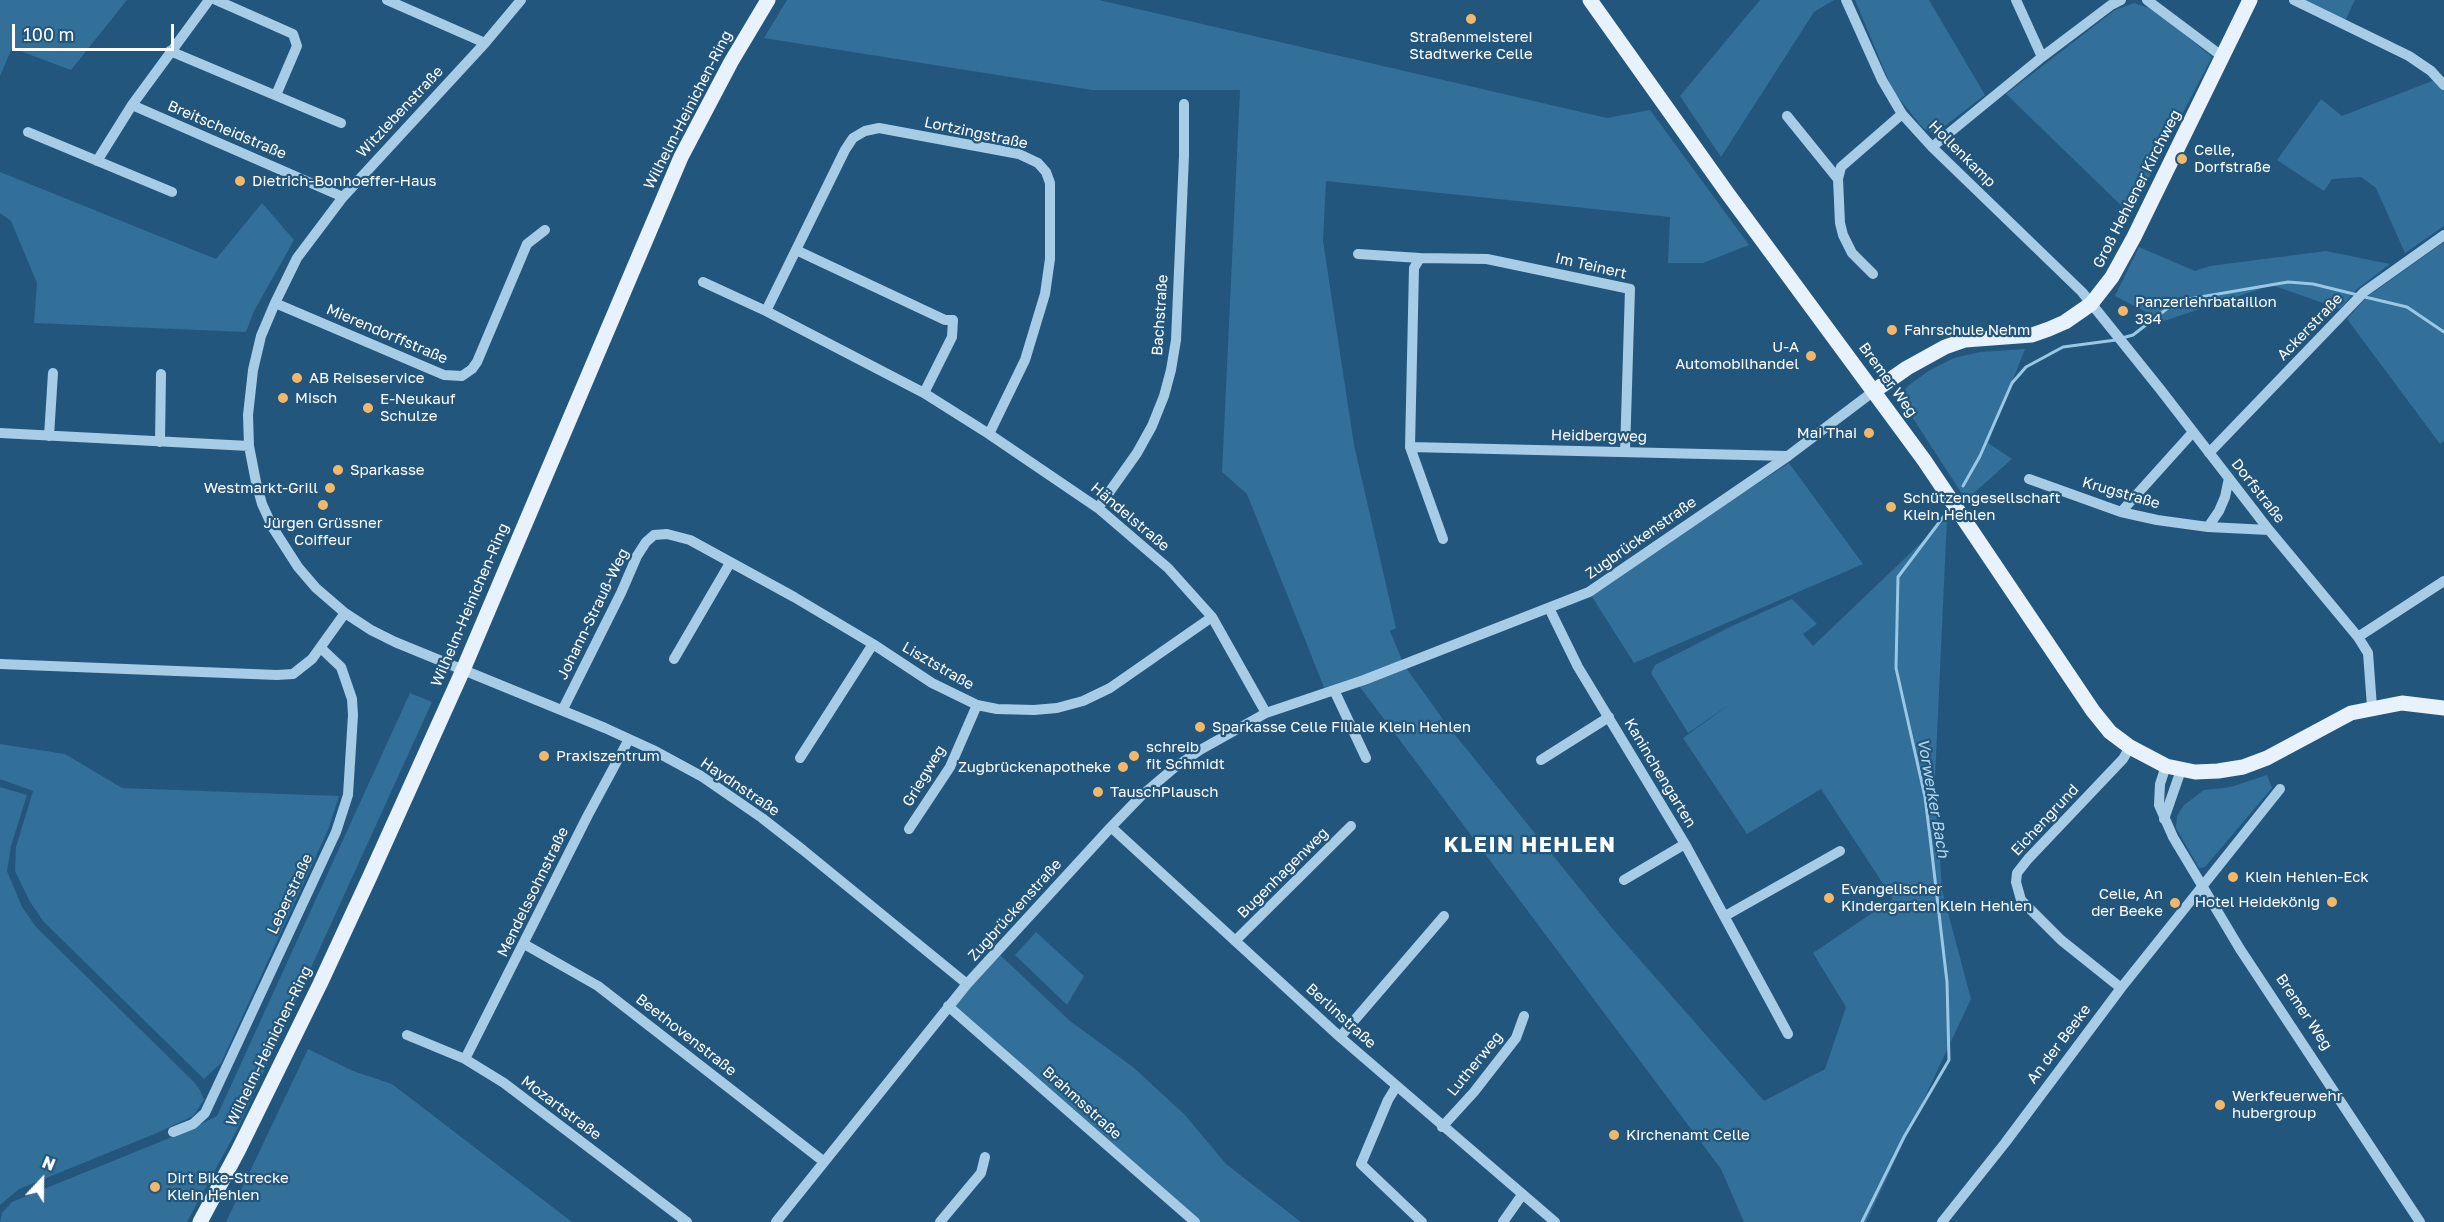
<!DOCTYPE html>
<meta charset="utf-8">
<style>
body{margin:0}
#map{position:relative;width:2444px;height:1222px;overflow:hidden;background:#22567d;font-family:"Golos Text",sans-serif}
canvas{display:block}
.north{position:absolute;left:12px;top:1150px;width:60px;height:60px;-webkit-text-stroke:4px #22567d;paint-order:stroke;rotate:22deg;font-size:16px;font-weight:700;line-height:24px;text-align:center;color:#fff}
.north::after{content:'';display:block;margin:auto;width:21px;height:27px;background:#fff;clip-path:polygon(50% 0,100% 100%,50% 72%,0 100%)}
.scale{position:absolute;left:12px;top:24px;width:162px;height:27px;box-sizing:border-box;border:3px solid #fff;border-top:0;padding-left:8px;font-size:18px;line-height:21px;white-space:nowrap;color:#fff;-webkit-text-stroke:4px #22567d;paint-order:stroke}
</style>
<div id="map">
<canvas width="2444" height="1222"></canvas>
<div class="north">N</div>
<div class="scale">100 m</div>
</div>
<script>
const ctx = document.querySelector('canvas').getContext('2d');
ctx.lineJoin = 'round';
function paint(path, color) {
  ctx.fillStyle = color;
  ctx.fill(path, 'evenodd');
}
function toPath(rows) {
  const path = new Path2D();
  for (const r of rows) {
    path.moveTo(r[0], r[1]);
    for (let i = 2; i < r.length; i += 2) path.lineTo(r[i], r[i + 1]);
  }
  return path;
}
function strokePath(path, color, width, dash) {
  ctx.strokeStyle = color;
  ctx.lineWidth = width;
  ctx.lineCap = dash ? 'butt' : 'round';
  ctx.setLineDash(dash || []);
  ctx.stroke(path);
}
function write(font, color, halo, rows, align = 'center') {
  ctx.font = font + ' "Golos Text",sans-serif';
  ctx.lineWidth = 4.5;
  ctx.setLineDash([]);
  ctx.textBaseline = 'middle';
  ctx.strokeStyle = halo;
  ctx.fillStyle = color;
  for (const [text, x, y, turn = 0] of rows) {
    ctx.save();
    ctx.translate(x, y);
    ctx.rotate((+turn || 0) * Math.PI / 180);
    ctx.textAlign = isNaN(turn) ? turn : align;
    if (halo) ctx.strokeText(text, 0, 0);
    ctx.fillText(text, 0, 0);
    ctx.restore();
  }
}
const green = toPath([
 [0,0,127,0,71,70,12,48,0,76],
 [787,0,1099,0,1607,118,1650,110,1749,245,1703,263,1668,263,1670,217,1326,181,1323,241,1354,445,1396,628,1390,631,1404,665,1447,725,1611,927,1764,1101,1825,1069,1846,1007,1813,953,1893,899,1821,789,1747,834,1683,738,1733,702,1688,733,1651,673,1655,665,1732,626,1792,599,1817,624,1803,634,1813,646,1947,518,1935,779,1942,890,1971,999,1866,1222,1744,1222,1721,1169,1357,683,1327,695,1247,494,1222,472,1240,90,1092,90,764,38],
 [1760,0,1834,0,1814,12,1721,157,1680,96],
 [1855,0,1929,0,1985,95,1937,132,1931,132,1923,128,1893,91],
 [2302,0,2355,0,2345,21],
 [2134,3,2155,10,2212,57,2130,214,2006,94,2115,10],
 [2437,79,2444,89,2444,226,2405,253,2376,188,2361,177,2332,179,2324,191,2277,160,2321,99,2342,116],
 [0,172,216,259,262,203,294,240,254,311,246,332,34,323,37,283,11,221,0,213],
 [2444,242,2444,441,2440,444,2347,319,2368,296],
 [2139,247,2195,271,2210,266,2326,251,2390,264,2356,290,2340,309,2272,285,2164,321,2115,296],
 [2025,349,1988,443,2012,459,1966,500,1905,406,1902,399,1904,391,1909,385,1930,370,1954,358,1980,352],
 [1789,463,1863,564,1634,663,1589,592],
 [410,693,432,702,239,1126,187,1222,0,1222,2,1213,12,1202,189,1130,217,1116],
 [0,744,65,754,122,788,339,796,328,830,221,1063,204,1079,43,921,29,900,15,871,16,847,33,791,0,779],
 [2267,775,2272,788,2205,867,2199,868,2176,828,2177,816,2184,805,2204,790,2231,787],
 [0,787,27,795,11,846,7,871,22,907,36,927,194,1082,200,1090,204,1100,193,1116,157,1133,19,1189,0,1205],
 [1036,932,1084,976,1067,1005,1015,955],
 [998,953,1070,1021,1133,1067,1184,1114,1226,1164,1301,1222,1195,1222,948,1006],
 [308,1049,353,1071,392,1084,572,1222,226,1222]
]);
const stream = toPath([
 [2365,297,2407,307,2444,332],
 [2122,338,2133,335,2177,301,2288,282,2313,284,2358,295],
 [1963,486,1980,456,2012,383,2026,367,2063,347,2116,340],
 [1862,1222,1904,1137,1949,1060,1947,982,1930,837,1925,797,1896,668,1898,577,1944,516]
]);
const minor = toPath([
 [209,0,132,105,343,197],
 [216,0,293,34,297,46,276,95],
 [387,0,485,43],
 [521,0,485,43,343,197,297,258,275,303,261,336,253,370,248,415,249,446,256,482,262,504,273,528,298,567,316,588,345,613,371,630,395,642,605,728,653,750,701,776,762,818,803,850,967,984],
 [1846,0,1882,80,1902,114,1932,147,2082,292,2160,389,2269,530,2358,637,2368,653,2372,707],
 [2016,0,2042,57],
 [2147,0,2223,57],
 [2294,0,2409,56,2431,71,2444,85],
 [170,51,341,123],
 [1787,116,1838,179],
 [28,132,172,192],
 [1932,147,2042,57,2111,5,2121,0],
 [97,161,132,105],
 [796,250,945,320,953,320,952,337,924,393],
 [1358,254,1420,258],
 [1873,274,1852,253,1843,235,1840,223,1838,179,1841,167,1902,114],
 [703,282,766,311,924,393,989,434,1098,508,1168,568,1212,617,1266,713],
 [275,303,444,375,462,376,472,369,477,362,527,244,545,230],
 [766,311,845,150,853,138,865,131,879,128,1019,154,1038,163,1046,172,1050,183,1050,259,1045,294,1025,360,989,434],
 [0,433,249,446],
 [49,436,53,373],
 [160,442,161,374],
 [1410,447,1788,456],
 [2209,453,2364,292,2444,235],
 [2029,479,2121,512,2157,520,2208,527,2269,530],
 [1098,508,1137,453,1152,426,1164,396,1171,370,1176,340,1184,156,1184,104],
 [2121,512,2193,432],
 [2208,527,2219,511,2225,497,2229,478],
 [1443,539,1410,447,1414,268,1420,258,1487,259,1630,289,1625,452],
 [1549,608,1578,667,1685,844,1788,1034],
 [2358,637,2444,581],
 [674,659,730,563],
 [0,664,277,675,293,674,312,659,345,613],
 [1334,690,1366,758],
 [563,709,621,593,637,556,646,542,654,535,667,534,690,540,794,597,873,644,932,683,977,705,997,709,1034,710,1057,708,1083,701,1110,688,1212,617],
 [800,758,873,644],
 [1541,760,1609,717],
 [2166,766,2160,784,2159,805,2173,837,2240,949,2420,1222],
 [2164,819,2181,770],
 [1111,827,1340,1037,1555,1222],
 [909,829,950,767,977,705],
 [1624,880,1685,844],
 [1725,916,1840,851],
 [1235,941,1351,826],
 [524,944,598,986,823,1161],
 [2121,988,2061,940,2021,900,2016,882,2017,873,2028,859,2123,759,2130,747],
 [948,1006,1195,1222],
 [407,1035,465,1059,504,1083,687,1222],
 [1340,1037,1444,916],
 [465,1059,588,815,629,739],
 [1396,1087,1388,1100,1361,1164,1422,1222],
 [1442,1127,1474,1092,1516,1038,1524,1016],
 [173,1132,193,1124,205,1113,336,832,348,795,353,715,352,699,341,667,321,648],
 [776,1222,967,984,1111,827,1141,796,1174,768,1200,750,1266,713,1364,680,1589,592,1788,456,1874,391],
 [940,1222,981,1173,985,1157],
 [1503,1222,1522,1195],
 [1942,1222,2005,1143,2121,988,2280,789]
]);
const major = toPath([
 [1590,0,1728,194,1924,460,2093,711,2110,732,2130,747,2166,766,2195,772,2218,771,2243,767,2267,758,2351,713,2402,703,2444,708],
 [1874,391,1907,368,1945,347,1965,340,2032,335,2049,329,2065,322,2091,304,2112,277,2134,237,2250,0],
 [200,1222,238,1151,320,984,371,874,463,670,681,157,731,62,768,0]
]);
const markers = [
 [1471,19,6,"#f2b768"],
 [2182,159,6,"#f2b768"],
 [240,181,6,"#f2b768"],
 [2123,311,6,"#f2b768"],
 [1892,330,6,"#f2b768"],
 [1811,356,6,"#f2b768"],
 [297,378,6,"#f2b768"],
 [283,398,6,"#f2b768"],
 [368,408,6,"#f2b768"],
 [1869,433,6,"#f2b768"],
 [338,470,6,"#f2b768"],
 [330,488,6,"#f2b768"],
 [323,505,6,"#f2b768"],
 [1891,507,6,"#f2b768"],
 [1200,727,6,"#f2b768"],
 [544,756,6,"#f2b768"],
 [1134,756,6,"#f2b768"],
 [1123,767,6,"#f2b768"],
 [1098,792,6,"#f2b768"],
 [2233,877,6,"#f2b768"],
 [1829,898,6,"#f2b768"],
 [2332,902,6,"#f2b768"],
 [2175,903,6,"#f2b768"],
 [2220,1105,6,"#f2b768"],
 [1614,1135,6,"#f2b768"],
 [155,1187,6,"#f2b768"]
];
const poiNames = [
 ["Straßenmeisterei",1471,37,"center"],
 ["Stadtwerke Celle",1471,54,"center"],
 ["Celle,",2194,150],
 ["Dorfstraße",2194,167],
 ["Dietrich-Bonhoeffer-Haus",252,181],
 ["Panzerlehrbataillon",2135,302],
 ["334",2135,319],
 ["Fahrschule Nehm",1904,330],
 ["U-A",1799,347,"right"],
 ["Automobilhandel",1799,364,"right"],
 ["AB Reiseservice",309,378],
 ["Misch",295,398],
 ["E-Neukauf",380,399],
 ["Schulze",380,416],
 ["Mai Thai",1857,433,"right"],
 ["Sparkasse",350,470],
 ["Westmarkt-Grill",318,488,"right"],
 ["Schützengesellschaft",1903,498],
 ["Klein Hehlen",1903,515],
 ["Jürgen Grüssner",323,523,"center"],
 ["Coiffeur",323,540,"center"],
 ["Sparkasse Celle Filiale Klein Hehlen",1212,727],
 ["schreib",1146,747],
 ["fit Schmidt",1146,764],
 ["Praxiszentrum",556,756],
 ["Zugbrückenapotheke",1111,767,"right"],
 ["TauschPlausch",1110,792],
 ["Klein Hehlen-Eck",2245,877],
 ["Evangelischer",1841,889],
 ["Kindergarten Klein Hehlen",1841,906],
 ["Celle, An",2163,894,"right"],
 ["der Beeke",2163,911,"right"],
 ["Hotel Heidekönig",2320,902,"right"],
 ["Werkfeuerwehr",2232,1096],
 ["hubergroup",2232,1113],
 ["Kirchenamt Celle",1626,1135],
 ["Dirt Bike-Strecke",167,1178],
 ["Klein Hehlen",167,1195]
];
const streetNames = [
 ["Wilhelm-Heinichen-Ring",688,110,-63],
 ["Witzlebenstraße",400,112,-47],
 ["Breitscheidstraße",227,130,23],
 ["Lortzingstraße",976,133,12],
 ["Hollenkamp",1962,154,45],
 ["Groß Hehlener Kirchweg",2137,189,-63],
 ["Im Teinert",1591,266,13],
 ["Bachstraße",1160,315,-86],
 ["Ackerstraße",2310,327,-46],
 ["Mierendorffstraße",387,334,23],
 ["Bremer Weg",1888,380,54],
 ["Heidbergweg",1599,436,1],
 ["Dorfstraße",2258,491,52],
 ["Krugstraße",2121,493,16],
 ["Händelstraße",1130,517,40],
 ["Zugbrückenstraße",1641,538,-35],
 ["Wilhelm-Heinichen-Ring",470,605,-67],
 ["Johann-Strauß-Weg",593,614,-64],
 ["Lisztstraße",938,666,30],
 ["Kaninchengarten",1660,773,59],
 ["Griegweg",924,776,-59],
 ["Haydnstraße",740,787,34],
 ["Eichengrund",2045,820,-47],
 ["Bugenhagenweg",1283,873,-45],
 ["Mendelssohnstraße",533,892,-64],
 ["Leberstraße",290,894,-65],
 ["Zugbrückenstraße",1015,910,-48],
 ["Bremer Weg",2304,1012,56],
 ["Berlinstraße",1341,1016,42],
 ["Beethovenstraße",686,1035,38],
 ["An der Beeke",2059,1044,-53],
 ["Wilhelm-Heinichen-Ring",269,1046,-64],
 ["Lutherweg",1475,1064,-51],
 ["Brahmsstraße",1082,1103,42],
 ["Mozartstraße",561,1108,37]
];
const waterNames = [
 ["Vorwerker Bach",1933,798,80]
];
const districtNames = [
 ["KLEIN HEHLEN",1530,845]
];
paint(green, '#326f99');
strokePath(stream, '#99c8e7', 3);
strokePath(minor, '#a6cce6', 10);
strokePath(major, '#e7f2fd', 15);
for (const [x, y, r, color] of markers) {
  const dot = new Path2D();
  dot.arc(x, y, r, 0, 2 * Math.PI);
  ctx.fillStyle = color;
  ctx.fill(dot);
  strokePath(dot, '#22567d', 2);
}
write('15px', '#fff', '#22567d', poiNames, 'left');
write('15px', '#fff', '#22567d', streetNames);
write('italic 16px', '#b1d5ee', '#22567d', waterNames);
ctx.letterSpacing = '1.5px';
write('bold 21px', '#fff', '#22567d', districtNames);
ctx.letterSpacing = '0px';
</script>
